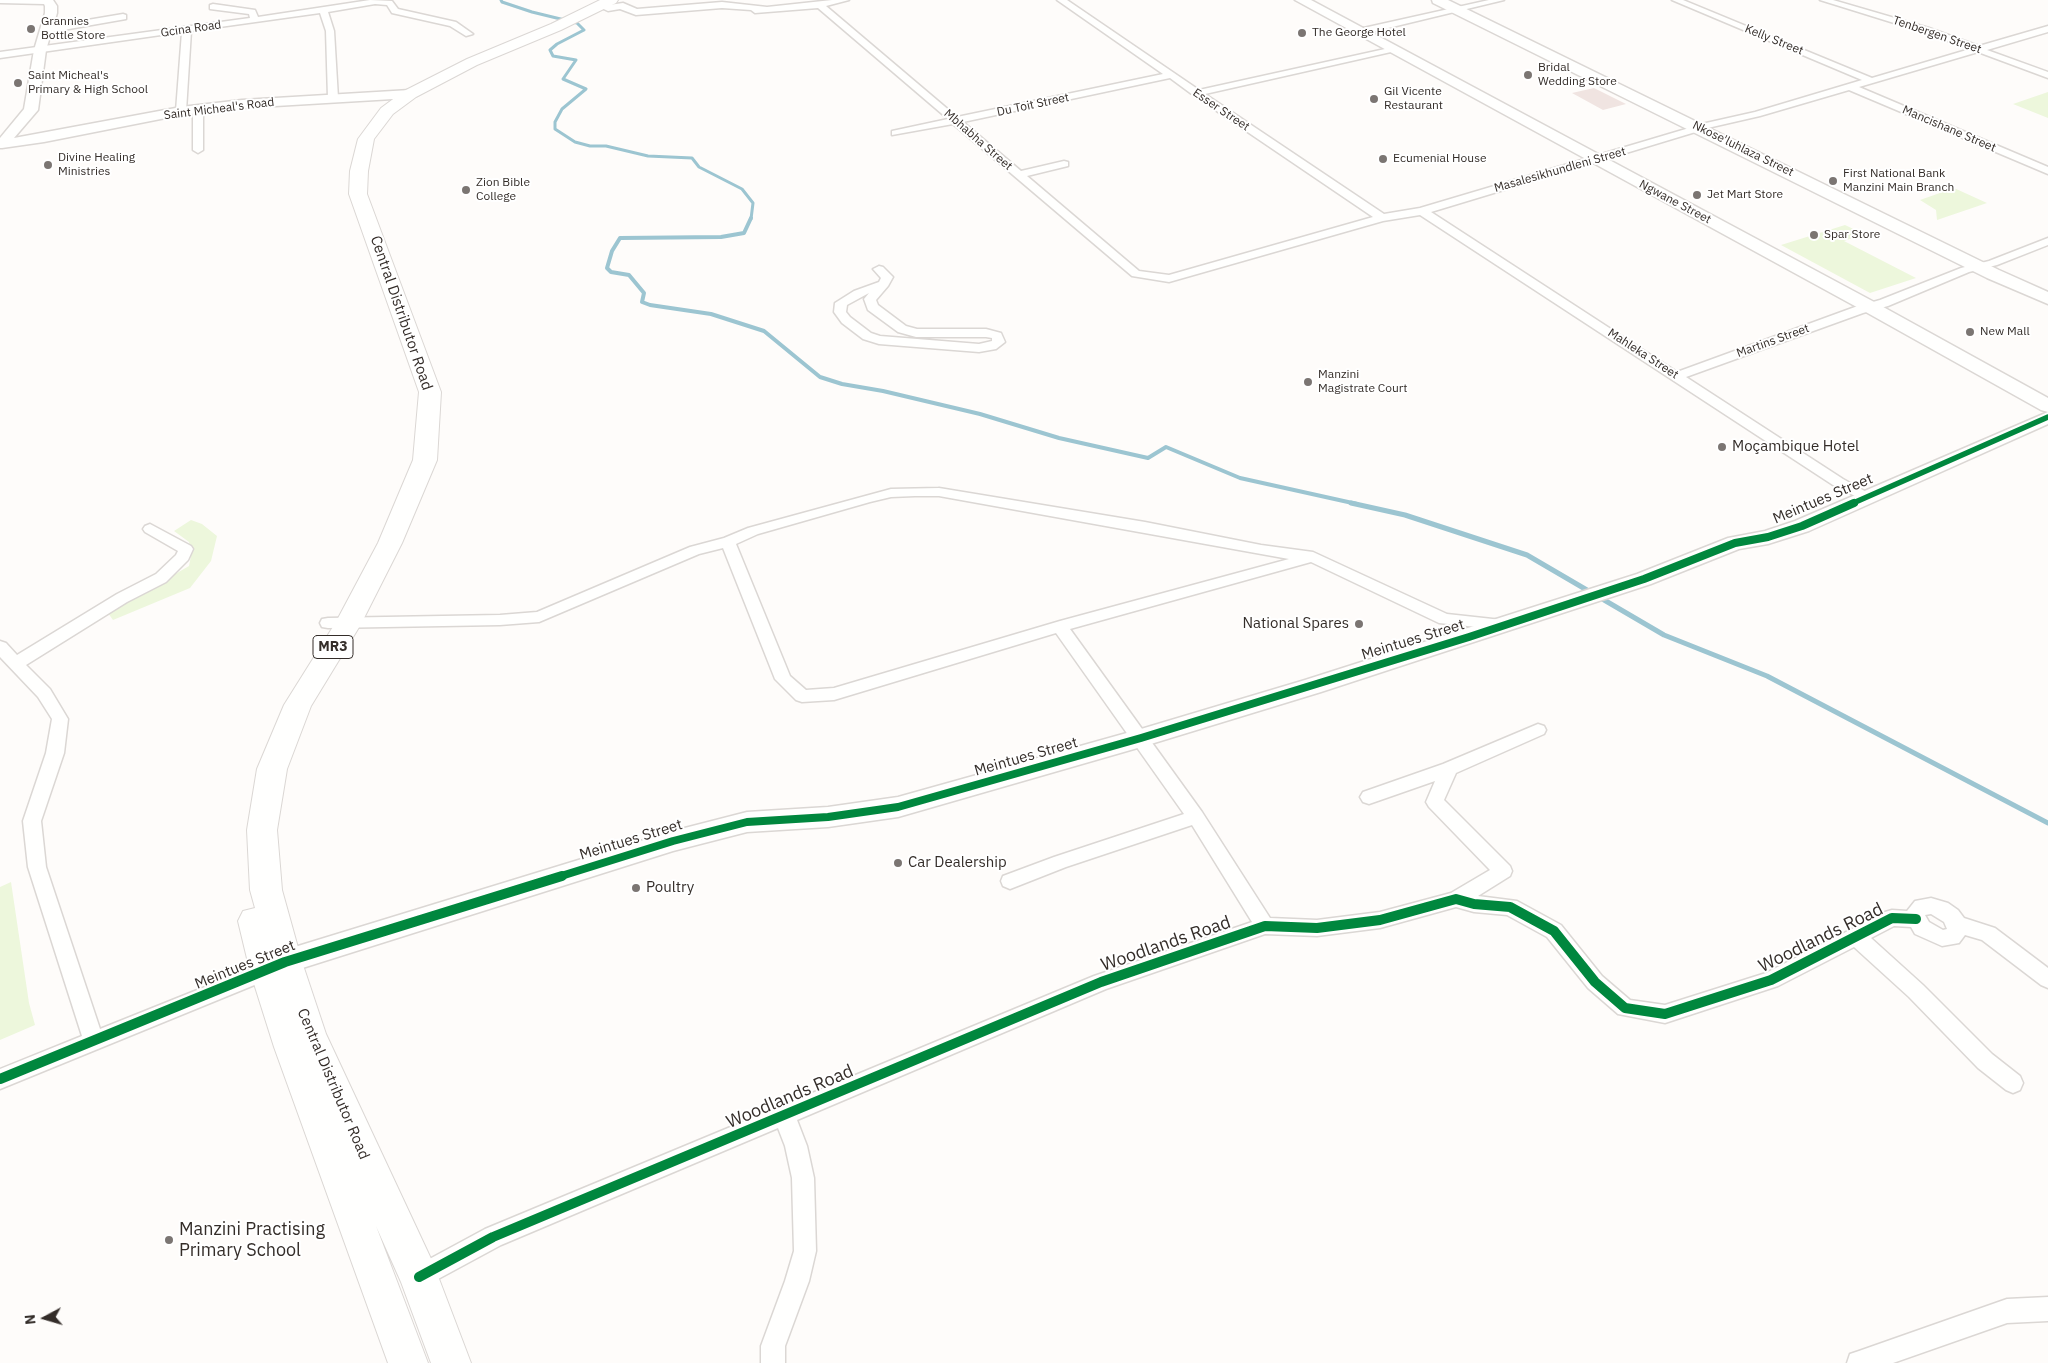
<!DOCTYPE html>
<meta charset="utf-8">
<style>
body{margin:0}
#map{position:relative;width:2048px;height:1363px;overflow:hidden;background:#fefcfa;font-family:"IBM Plex Sans",sans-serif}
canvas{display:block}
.north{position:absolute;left:20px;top:1293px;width:50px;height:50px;-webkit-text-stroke:4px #fff;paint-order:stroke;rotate:264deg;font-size:14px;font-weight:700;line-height:20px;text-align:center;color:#342d29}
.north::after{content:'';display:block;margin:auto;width:18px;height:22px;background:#342d29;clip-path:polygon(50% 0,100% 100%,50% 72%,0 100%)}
</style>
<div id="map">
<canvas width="2048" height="1363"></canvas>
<div class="north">N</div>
</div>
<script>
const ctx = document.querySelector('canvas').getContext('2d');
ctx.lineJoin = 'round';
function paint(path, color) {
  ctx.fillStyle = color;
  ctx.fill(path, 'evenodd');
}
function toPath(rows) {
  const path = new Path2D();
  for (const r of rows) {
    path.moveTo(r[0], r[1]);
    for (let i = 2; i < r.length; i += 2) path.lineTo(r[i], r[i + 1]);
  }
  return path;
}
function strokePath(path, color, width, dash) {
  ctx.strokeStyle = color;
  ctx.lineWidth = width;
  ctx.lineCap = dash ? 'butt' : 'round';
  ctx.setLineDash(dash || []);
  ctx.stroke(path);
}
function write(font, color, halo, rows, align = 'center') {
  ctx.font = font + ' "IBM Plex Sans",sans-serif';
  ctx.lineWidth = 4;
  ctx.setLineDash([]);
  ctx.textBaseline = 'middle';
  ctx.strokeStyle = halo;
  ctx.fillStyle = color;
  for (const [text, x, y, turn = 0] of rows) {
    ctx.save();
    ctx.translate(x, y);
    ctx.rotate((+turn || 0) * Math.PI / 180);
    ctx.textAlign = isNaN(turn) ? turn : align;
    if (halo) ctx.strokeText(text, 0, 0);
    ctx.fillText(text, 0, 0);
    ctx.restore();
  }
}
const green = toPath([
 [2048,92,2048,118,2013,104],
 [1954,188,1987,203,1937,220,1936,210,1920,200],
 [1845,225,1864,234,1844,241,1916,278,1870,293,1781,245],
 [191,520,202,524,217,536,211,561,190,588,113,620,108,613,189,566,191,556,189,542,174,531],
 [11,882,29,1003,35,1025,0,1040,0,887]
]);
const streamFar2 = toPath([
 [501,0,502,2,532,12,577,23,584,30,557,44,550,50,553,56,576,60,563,79,586,89,562,109,555,122,555,129,575,142,590,146,606,146,648,156,692,158,699,167,742,189,753,203,751,219]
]);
const streamFar1 = toPath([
 [751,218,744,233,721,237,620,238,612,251,607,268,611,272,629,275,644,293,642,302,650,305,711,314,764,331,820,377,842,384,883,391,980,414,1059,438,1148,458,1166,447,1240,478,1357,504]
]);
const stream = toPath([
 [1351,503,1405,515,1527,555,1592,593],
 [1599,597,1664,635,1767,676,2048,823]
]);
const building = toPath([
 [1594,88,1626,104,1603,110,1572,93]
]);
const street = toPath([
 [370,0,392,1,398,9,456,22,473,34,466,36,450,26,392,13,387,5,375,4,328,12,334,31,338,98,333,101,328,98,326,31,320,13,191,31,186,111,181,114,176,111,182,32,0,58,0,52,250,18,249,14,210,9,210,5,213,4,255,10,258,17,370,0],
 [832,0,849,0,826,6,957,117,1163,74,1057,0,1067,0,1199,90,1394,47,1394,51,1391,52,1205,94,1384,214,1420,208,1706,123,1755,112,1862,80,1672,0,1683,0,1872,78,1970,49,1923,32,1820,0,1833,0,1929,28,1979,46,2048,26,2048,32,1987,50,2048,72,2048,78,1978,52,1859,87,2048,167,2048,174,1849,90,1760,116,1712,127,1431,212,1677,372,1855,307,1880,300,1961,268,1989,261,2048,238,2048,245,1997,265,1969,272,1888,306,1863,313,1686,377,1843,479,1870,494,1872,497,1870,500,1865,501,1833,485,1420,215,1383,221,1169,282,1132,276,953,124,892,135,892,131,948,119,818,8,755,13,751,10,722,8,636,15,620,9,608,11,595,5,599,2,609,5,623,3,637,9,722,2,767,7,832,0],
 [1170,78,1193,95,1373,217,1169,275,1139,271,1027,176,1068,166,1068,162,1064,161,1021,171,963,122,1170,78],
 [1489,0,1504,0,1359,35,1355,32,1359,29,1489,0],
 [123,14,126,15,126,19,46,33,42,30,46,27,123,14],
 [196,106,199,107,203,116,203,150,198,153,193,150,193,116,191,109,196,106],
 [879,266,883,267,893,277,888,286,876,300,878,305,906,326,917,329,986,329,1001,333,1005,342,996,349,979,352,879,344,863,339,842,323,834,312,835,303,854,291,879,282,881,278,873,269,879,266],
 [869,293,864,299,868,310,898,332,916,337,986,337,992,338,992,341,979,344,880,336,871,333,850,317,846,312,847,305,869,293],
 [939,488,1145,522,1261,545,1313,552,1447,614,1511,621,1513,625,1511,629,1505,630,1439,623,1311,562,1070,629,1202,812,1270,918,1317,920,1380,912,1451,893,1490,870,1429,807,1426,802,1435,781,1369,804,1363,802,1360,797,1363,792,1443,764,1538,724,1544,726,1546,730,1544,734,1456,773,1444,800,1510,866,1512,871,1510,876,1478,896,1517,901,1561,925,1602,976,1630,1000,1665,1005,1766,973,1885,912,1892,910,1907,911,1915,901,1931,898,1948,903,1958,910,1964,918,1995,928,2048,968,2048,988,2041,985,1982,940,1965,935,1959,943,1942,946,1915,934,1911,927,1894,926,1871,938,1923,985,1992,1054,2020,1076,2023,1083,2020,1090,2013,1093,2006,1090,1978,1068,1909,997,1854,947,1778,986,1665,1023,1618,1014,1588,988,1547,937,1507,915,1474,912,1456,907,1380,928,1317,936,1265,934,1106,989,797,1120,807,1146,814,1178,816,1251,809,1281,785,1346,785,1363,761,1363,761,1346,785,1281,794,1251,792,1178,785,1146,778,1128,501,1245,427,1285,419,1289,411,1285,407,1277,411,1269,485,1229,1094,976,1252,922,1192,825,1066,867,1010,889,1003,886,1001,881,1003,876,1054,857,1184,814,1056,633,834,700,802,702,796,700,775,679,723,548,699,554,539,622,500,625,328,628,322,627,320,623,322,619,328,618,500,615,537,612,690,547,724,538,748,528,891,489,939,488],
 [915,496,939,496,1289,559,1060,621,834,688,806,690,790,676,736,544,758,534,870,502,891,497,915,496],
 [1931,914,1944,922,1947,929,1943,930,1929,922,1925,915,1931,914],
 [150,524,191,546,193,549,188,560,166,582,127,602,26,665,50,689,68,719,64,753,41,821,46,867,100,1029,267,962,274,965,277,971,274,977,0,1089,0,1069,82,1036,28,867,23,821,46,753,52,719,38,697,0,657,0,641,6,643,17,655,117,594,156,574,176,555,178,551,145,532,143,529,145,526,150,524],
 [2048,1297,2048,1321,2007,1323,1893,1363,1847,1363,1850,1354,1859,1351,2007,1299,2048,1297]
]);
const secondary = toPath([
 [0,0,53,0,57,6,57,13,46,50,38,110,14,138,181,107,242,100,410,90,417,94,410,98,242,108,181,115,44,142,2,148,0,148,0,138,24,109,34,50,45,13,45,6,44,4,0,3,0,0],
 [2048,412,2048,424,1809,531,1768,544,1739,549,1651,584,1321,692,1141,747,898,817,828,827,747,832,673,851,293,971,274,980,264,976,260,968,264,960,285,950,673,831,747,812,828,807,898,797,1141,729,1305,680,1637,574,1728,538,1765,531,1795,521,2048,412]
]);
const primary = toPath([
 [1295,0,1311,0,1876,303,2048,398,2048,412,2041,410,1864,311,1295,0],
 [1432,0,1448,0,1999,270,2048,292,2048,304,1987,278,1433,3,1432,0]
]);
const highway = toPath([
 [600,0,618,0,616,3,561,30,477,65,416,97,393,114,374,139,368,171,367,194,441,392,437,460,402,543,361,624,311,706,287,769,277,830,282,890,302,962,326,1034,433,1263,471,1363,431,1363,401,1282,376,1226,428,1363,388,1363,274,1047,250,971,238,921,243,911,255,908,250,890,247,830,257,769,284,705,336,622,378,543,413,460,419,392,349,194,350,171,358,139,381,108,404,91,467,59,551,24,600,0]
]);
const cyclewayFar2 = toPath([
 [1851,504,2048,417]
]);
const cyclewayFar1 = toPath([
 [558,877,673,841,747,822,828,817,898,807,1141,738,1469,637,1644,579,1735,543,1768,537,1802,526,1854,503]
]);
const cycleway = toPath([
 [0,1079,285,962,562,876],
 [419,1277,493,1237,1101,982,1265,926,1317,928,1380,920,1456,899,1474,904,1510,907,1554,931,1595,982,1625,1008,1665,1014,1771,980,1892,918,1916,919]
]);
const markers = [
 [31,29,5,"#7b7572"],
 [1302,33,5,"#7b7572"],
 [1528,75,5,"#7b7572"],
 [18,83,5,"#7b7572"],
 [1374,99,5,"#7b7572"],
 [1383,159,5,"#7b7572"],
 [48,165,5,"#7b7572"],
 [1833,181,5,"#7b7572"],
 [466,190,5,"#7b7572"],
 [1697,195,5,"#7b7572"],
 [1814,235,5,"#7b7572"],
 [1970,332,5,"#7b7572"],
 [1308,382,5,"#7b7572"],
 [1722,447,5,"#7b7572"],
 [1359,624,5,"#7b7572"],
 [898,863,5,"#7b7572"],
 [636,888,5,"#7b7572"],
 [169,1240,5,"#7b7572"]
];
const farPoinames = [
 ["Grannies",41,22],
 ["Bottle Store",41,36],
 ["The George Hotel",1312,33],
 ["Bridal",1538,68],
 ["Wedding Store",1538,82],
 ["Saint Micheal's",28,76],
 ["Primary & High School",28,90],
 ["Gil Vicente",1384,92],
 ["Restaurant",1384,106],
 ["Divine Healing",58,158],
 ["Ministries",58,172],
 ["Ecumenial House",1393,159],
 ["First National Bank",1843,174],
 ["Manzini Main Branch",1843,188],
 ["Zion Bible",476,183],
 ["College",476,197],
 ["Jet Mart Store",1707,195],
 ["Spar Store",1824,235],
 ["New Mall",1980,332],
 ["Manzini",1318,375],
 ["Magistrate Court",1318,389]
];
const farStreetnames = [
 ["Gcina Road",191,29,-8],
 ["Tenbergen Street",1937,35,19],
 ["Kelly Street",1774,40,22],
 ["Du Toit Street",1033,105,-12],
 ["Saint Micheal's Road",219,109,-7],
 ["Esser Street",1221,110,34],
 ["Mancishane Street",1949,129,23],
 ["Mbhabha Street",978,140,41],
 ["Nkose'luhlaza Street",1743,149,26],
 ["Masalesikhundleni Street",1560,170,-16],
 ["Ngwane Street",1675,202,28],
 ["Martins Street",1773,341,-20],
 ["Mahleka Street",1643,354,33]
];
const shields = [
 [333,647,40]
];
const shieldNames = [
 ["MR3",333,647]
];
const streetNames = [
 ["Central Distributor Road",401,313,71],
 ["Meintues Street",1823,499,-23],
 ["Meintues Street",1413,640,-17],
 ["Meintues Street",1026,757,-16],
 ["Meintues Street",631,840,-17],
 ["Meintues Street",245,965,-22],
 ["Central Distributor Road",333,1084,67]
];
const poiNames = [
 ["Moçambique Hotel",1732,447],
 ["National Spares",1349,624,"right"],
 ["Car Dealership",908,863],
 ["Poultry",646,888]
];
const nearStreetnames = [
 ["Woodlands Road",1821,938,-26],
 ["Woodlands Road",1166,944,-19],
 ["Woodlands Road",790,1097,-23]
];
const nearPoinames = [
 ["Manzini Practising",179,1230],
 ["Primary School",179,1251]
];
paint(green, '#edf7dc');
strokePath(streamFar2, '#9cc5d1', 3);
strokePath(streamFar1, '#9cc5d1', 4);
strokePath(stream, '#9cc5d1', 5);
paint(building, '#f0e4e1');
strokePath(street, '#dbd7d4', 3);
strokePath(secondary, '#dbd7d4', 3);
strokePath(primary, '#dbd7d4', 3);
strokePath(highway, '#dbd7d4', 2);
paint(street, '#fffffe');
paint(secondary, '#fffffe');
paint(primary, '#fffffe');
paint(highway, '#fffffe');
strokePath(cyclewayFar2, '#00873e', 5.5);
strokePath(cyclewayFar1, '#00873e', 8);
strokePath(cycleway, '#00873e', 10);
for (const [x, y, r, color] of markers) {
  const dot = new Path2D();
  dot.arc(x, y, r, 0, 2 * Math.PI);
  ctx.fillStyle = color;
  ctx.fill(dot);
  strokePath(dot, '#fff', 2);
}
write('12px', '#342d29', '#fff', farPoinames, 'left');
write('12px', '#342d29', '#fff', farStreetnames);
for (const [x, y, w] of shields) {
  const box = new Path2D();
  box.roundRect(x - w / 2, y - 11.5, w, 23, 4);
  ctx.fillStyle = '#fff';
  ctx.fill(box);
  strokePath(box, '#342d29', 1);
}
write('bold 14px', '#342d29', null, shieldNames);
write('15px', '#342d29', '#fff', streetNames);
write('15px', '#342d29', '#fff', poiNames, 'left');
write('18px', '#342d29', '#fff', nearStreetnames);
write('18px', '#342d29', '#fff', nearPoinames, 'left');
</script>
